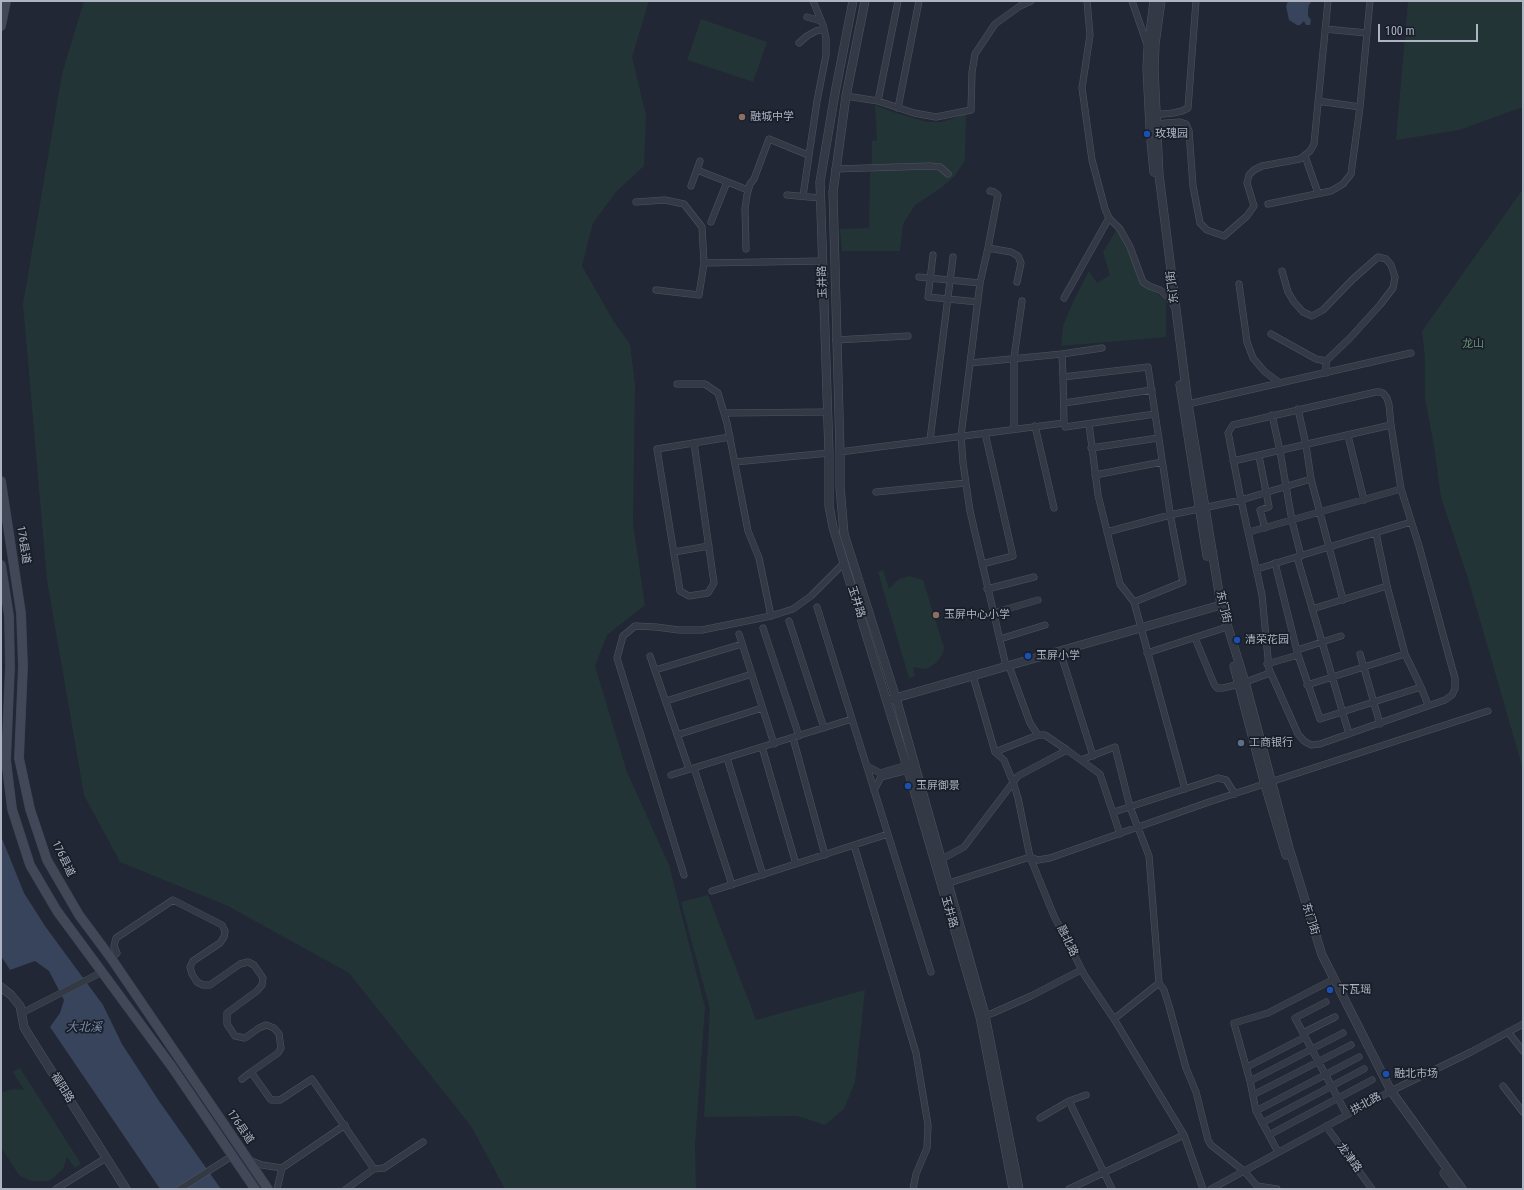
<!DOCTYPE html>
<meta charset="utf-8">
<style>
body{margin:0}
#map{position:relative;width:1524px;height:1190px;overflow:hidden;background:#212734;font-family:"Roboto Condensed",sans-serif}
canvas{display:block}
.frame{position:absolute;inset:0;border:2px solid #aeb4c2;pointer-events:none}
.scale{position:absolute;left:1378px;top:24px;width:100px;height:18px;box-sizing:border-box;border:2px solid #aeb4c2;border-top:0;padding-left:5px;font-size:12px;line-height:14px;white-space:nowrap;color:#aeb4c2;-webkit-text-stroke:3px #191f29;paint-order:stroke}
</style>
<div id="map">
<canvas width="1524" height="1190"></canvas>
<div class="frame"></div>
<div class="scale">100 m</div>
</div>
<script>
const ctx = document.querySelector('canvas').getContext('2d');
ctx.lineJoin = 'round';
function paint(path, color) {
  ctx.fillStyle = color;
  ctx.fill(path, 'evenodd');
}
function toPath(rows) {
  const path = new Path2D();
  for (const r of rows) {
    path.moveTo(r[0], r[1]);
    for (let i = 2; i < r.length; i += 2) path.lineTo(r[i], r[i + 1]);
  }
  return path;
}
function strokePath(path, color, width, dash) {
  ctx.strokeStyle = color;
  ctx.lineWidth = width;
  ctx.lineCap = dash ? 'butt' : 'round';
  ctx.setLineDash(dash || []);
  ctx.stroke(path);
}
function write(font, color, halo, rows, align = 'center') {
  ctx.font = font + ' "Roboto Condensed","Noto Sans SC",sans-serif';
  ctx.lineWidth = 3.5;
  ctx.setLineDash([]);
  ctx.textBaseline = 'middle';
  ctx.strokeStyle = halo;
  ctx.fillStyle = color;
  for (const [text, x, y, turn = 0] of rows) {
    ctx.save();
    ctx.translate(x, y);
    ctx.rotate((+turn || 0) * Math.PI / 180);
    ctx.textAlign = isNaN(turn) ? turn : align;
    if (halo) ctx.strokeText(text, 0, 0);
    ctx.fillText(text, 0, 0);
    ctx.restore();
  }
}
const green = toPath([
 [84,1,649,1,632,57,646,115,644,166,616,192,593,223,582,266,614,322,630,344,635,384,633,524,645,605,607,635,595,666,627,772,669,865,705,1007,695,1145,696,1189,505,1189,471,1126,349,973,228,906,120,862,84,795,47,580,23,304,62,74],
 [1408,1,1523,1,1523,107,1459,130,1396,140],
 [701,19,767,42,753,82,687,60],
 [875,105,893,112,927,122,942,122,966,114,965,160,954,177,941,188,915,205,903,224,900,251,842,251,840,229,869,228,870,174,872,166,872,141,877,140],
 [1523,189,1523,769,1467,575,1441,498,1434,446,1425,399,1425,357,1422,331],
 [1117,229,1130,255,1138,278,1143,285,1152,290,1166,300,1166,337,1061,346,1063,326,1073,302,1089,271,1097,283,1110,275,1103,252],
 [883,570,889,589,899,579,909,576,923,580,944,648,942,655,937,662,930,667,926,669,913,667,915,676,909,678,878,572],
 [708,895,756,1020,865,990,855,1082,844,1109,825,1125,797,1116,704,1117,710,1009,681,902],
 [20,1068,81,1164,75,1168,67,1157,63,1169,53,1178,48,1181,31,1181,19,1175,1,1147,1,1093,8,1090,17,1089,24,1090,13,1072]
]);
const water = toPath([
 [1288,1,1312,1,1309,5,1308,10,1308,16,1311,20,1310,25,1306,25,1304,21,1300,25,1297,25,1289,20,1286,6],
 [1,836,24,893,45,926,103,1005,122,1044,159,1101,221,1189,160,1189,50,1027,60,1013,64,1000,49,971,35,961,10,970,1,956]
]);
const minor = toPath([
 [1087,1,1090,35,1082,88,1092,160,1105,209,1109,218,1120,229,1130,247,1143,282,1149,286,1160,290,1169,298,1175,308],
 [1132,1,1148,47],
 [807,17,821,21],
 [1325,29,1367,33],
 [799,43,807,36,816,31,824,29],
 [846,96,878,101,914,113,936,117,971,110,972,72,975,54,995,24,1020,6,1031,1],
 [878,101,898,1],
 [1318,101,1360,107],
 [898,108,919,1],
 [1152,115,1173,113,1182,111,1188,108,1196,1],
 [1154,124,1180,122,1186,124,1189,131,1193,186,1200,223,1207,230,1224,236,1247,216,1254,206,1247,183,1249,175,1254,170,1262,166,1300,159,1310,151,1314,144,1328,1],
 [1305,156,1318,193],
 [835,169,930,166,940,167,948,174],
 [697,170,748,190],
 [691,186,700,161],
 [787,195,820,198],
 [803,196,817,101,826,55,826,38,823,25,813,1],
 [636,202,665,200,684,204,702,227,704,263,699,295,656,290],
 [1268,204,1331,191,1343,184,1351,174,1360,107,1370,1],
 [711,222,727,182],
 [988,248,998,195,994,192,990,191],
 [746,249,745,208,747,195,750,184,754,179,769,139,808,155],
 [933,255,928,297,978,302],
 [704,263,822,261],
 [1282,271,1288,292,1294,302,1303,312,1312,316,1323,310,1353,279,1378,257,1386,259,1391,265,1395,277,1393,288,1380,305,1350,338,1326,361,1326,373],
 [919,277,980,283],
 [1239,284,1247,342,1253,358,1265,372,1280,383],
 [1064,298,1109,218],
 [1271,334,1316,359,1326,361],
 [836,340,908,336],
 [970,363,1062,354],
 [1063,377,1062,354,1102,348],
 [677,384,705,384,718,393,727,423,748,531,759,558,771,616],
 [1064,403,1152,390],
 [1188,404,1411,353],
 [1298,409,1306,445,1311,479,1343,600],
 [724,413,828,412],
 [1272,415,1280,451,1292,521,1301,556],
 [1064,423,1065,427,1155,414],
 [1089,424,1098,495,1120,584,1134,602,1185,789],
 [1035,426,1054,508],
 [1014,429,1014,358,1022,301],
 [1348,436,1364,500],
 [930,440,953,257],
 [694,443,714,583,708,593,689,596,680,591,657,449,730,437],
 [1091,448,1158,438],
 [840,452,1064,423,1063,377,1148,367,1171,519,1183,582,1134,602],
 [1259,456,1269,507,1260,510,1265,528],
 [1233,461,1391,425],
 [735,462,829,453],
 [1095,475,1162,462],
 [876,492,966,483],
 [1107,532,1170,515,1241,500,1229,437,1228,433,1233,425,1376,392,1380,392,1383,393,1387,398,1389,405,1391,425,1401,489,1419,546,1451,664,1455,678,1455,689,1452,695,1445,700,1320,744,1311,745,1304,741,1298,734,1269,669,1262,595,1241,500,1311,479],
 [1249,532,1401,489],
 [1376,533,1387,586,1405,654,1421,687,1428,705],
 [674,552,709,546],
 [1297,557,1349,734],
 [1275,563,1298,655,1320,719,1421,687],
 [982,564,1013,556,985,433],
 [1257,569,1411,522],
 [987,589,1034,577],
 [817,607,931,972],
 [1312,609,1387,586],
 [993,613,1038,600],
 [789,621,824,728],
 [763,628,799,736],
 [739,634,774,744],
 [1195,638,1214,684,1217,688,1223,688,1240,684,1270,673],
 [1000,639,1045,625],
 [1297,650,1341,636],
 [1060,651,1093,756],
 [1147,653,1227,627],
 [1360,654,1380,724],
 [650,656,689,769],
 [1267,664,1298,655],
 [1006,666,970,511,963,463,961,436,980,283,988,248,1011,252,1018,256,1021,263,1017,282],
 [1009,666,1030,723,1038,735,1045,735,1067,750],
 [655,670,742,644],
 [973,676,995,752,1004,760,1013,782,1018,798,1030,857,1054,916,1085,976,1114,1019,1184,1135,1203,1189],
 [1307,685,1405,654],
 [666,701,752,674],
 [677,735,762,708],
 [793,738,825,855],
 [762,747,796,864],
 [995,752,1038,735],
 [727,758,763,875],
 [1081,760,1115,747,1130,807,1149,856,1159,983,1114,1019],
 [867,766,880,773,907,765],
 [694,768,732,885],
 [671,775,852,719],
 [874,790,881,777,908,770],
 [1114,812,1218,778,1226,780,1235,794],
 [854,845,916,1053,928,1125,927,1148,916,1174,913,1189],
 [942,859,964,847,1018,776,1067,750,1100,774,1120,834],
 [684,875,617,658,623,636,635,626,656,627,679,630,702,630,771,616,793,609,811,596,844,563],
 [949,883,1030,857,1038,860,1050,858,1209,802,1488,711],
 [712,891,888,834],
 [111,958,117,953,114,946,116,938,173,900,222,925,225,931,224,937,220,943,193,961,190,967,192,974,197,982,203,985,210,985,240,964,248,962,254,965,263,978,262,985,257,991,227,1013,227,1024,235,1036,245,1038,259,1028,266,1025,274,1028,279,1034,281,1048,278,1053,251,1072,271,1100,280,1100,312,1079,374,1169],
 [1159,983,1164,990,1169,1006,1186,1068,1196,1092,1208,1140,1211,1145,1244,1171,1257,1186,1277,1189],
 [1326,1002,1295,1018,1347,1115],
 [22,1013,102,972],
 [981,1017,993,1013,1031,996,1081,970],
 [1508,1032,1523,1051],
 [1303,1033,1335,1017],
 [1247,1067,1305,1037],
 [242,1079,251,1072],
 [1250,1081,1343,1033],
 [1503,1086,1523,1112],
 [1253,1095,1351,1045],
 [1069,1101,1112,1189],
 [1256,1111,1359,1057],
 [1040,1118,1069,1101,1086,1095],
 [1262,1123,1364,1069],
 [1326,1126,1372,1189],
 [1269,1135,1372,1080],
 [1278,1152,1256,1111,1250,1081,1234,1023,1268,1013,1334,979],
 [249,1160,262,1165,282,1168,345,1125],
 [56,1189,106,1158],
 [180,1189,232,1156],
 [277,1189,282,1168],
 [346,1189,374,1169,384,1168,423,1142],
 [1069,1189,1184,1135],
 [1211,1189,1391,1091,1471,1052,1523,1024]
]);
const tertiary = toPath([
 [853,1,835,93,820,182,829,453,829,506,833,527,844,563,908,770,980,1017,1013,1189],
 [865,1,846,96,833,192,840,452,840,487,844,534,896,698,985,1015,1019,1189],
 [1161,1,1155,44,1154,69,1159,175,1188,404,1221,605,1245,682,1289,848,1322,955,1391,1091,1462,1189],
 [1150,128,1147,69,1148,48,1154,1],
 [1151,141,1154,172],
 [1180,385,1207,556],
 [1234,666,1265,785,1286,855],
 [892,699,1221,605],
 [1,987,11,995,20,1006,24,1027,28,1034,126,1189],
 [1444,1173,1456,1189]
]);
const secondary = toPath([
 [1,26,6,1],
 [1,481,21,613,23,666,19,758,30,809,47,860,79,915,111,958,268,1189],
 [1,565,9,616,10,667,6,760,12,809,30,865,57,911,172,1067,255,1189]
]);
const markers = [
 [742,117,4,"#8d6e63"],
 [1147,134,4,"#1a4fb4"],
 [936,615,4,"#8d6e63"],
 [1237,640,4,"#1a4fb4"],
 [1028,656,4,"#1a4fb4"],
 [1241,743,4,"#5c6f8a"],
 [908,786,4,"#1a4fb4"],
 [1330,990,4,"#1a4fb4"],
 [1386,1074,4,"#1a4fb4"]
];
const poiNames = [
 ["融城中学",750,117],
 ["玫瑰园",1155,134],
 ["玉屏中心小学",944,615],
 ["清荣花园",1245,640],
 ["玉屏小学",1036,656],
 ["工商银行",1249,743],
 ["玉屏御景",916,786],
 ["下瓦瑶",1338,990],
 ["融北市场",1394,1074]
];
const streetNames = [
 ["玉井路",823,282,-92],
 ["东门街",1173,287,-97],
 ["176县道",23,545,81],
 ["玉井路",856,602,72],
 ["东门街",1223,607,77],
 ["176县道",63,859,64],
 ["玉井路",949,912,74],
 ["东门街",1310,919,73],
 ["融北路",1067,941,64],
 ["福阳路",62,1088,58],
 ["拱北路",1366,1104,-29],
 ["176县道",240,1127,56],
 ["龙津路",1349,1158,54]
];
const parkNames = [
 ["龙山",1473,344]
];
const waterNames = [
 ["大北溪",84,1028]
];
paint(green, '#233436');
paint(water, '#37445c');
strokePath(minor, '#4e5460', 7);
strokePath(tertiary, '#4e5460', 9);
strokePath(secondary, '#3d434e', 10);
strokePath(minor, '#343a45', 6);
strokePath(tertiary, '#343a45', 8);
strokePath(secondary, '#424858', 9);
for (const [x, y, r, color] of markers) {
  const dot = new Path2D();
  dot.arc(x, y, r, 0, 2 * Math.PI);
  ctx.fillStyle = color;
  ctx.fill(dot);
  strokePath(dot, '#191f29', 1.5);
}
write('11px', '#aeb4c2', '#191f29', poiNames, 'left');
write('11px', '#aeb4c2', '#191f29', streetNames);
write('11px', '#679074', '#191f29', parkNames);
write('italic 12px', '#7889a9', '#191f29', waterNames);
</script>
